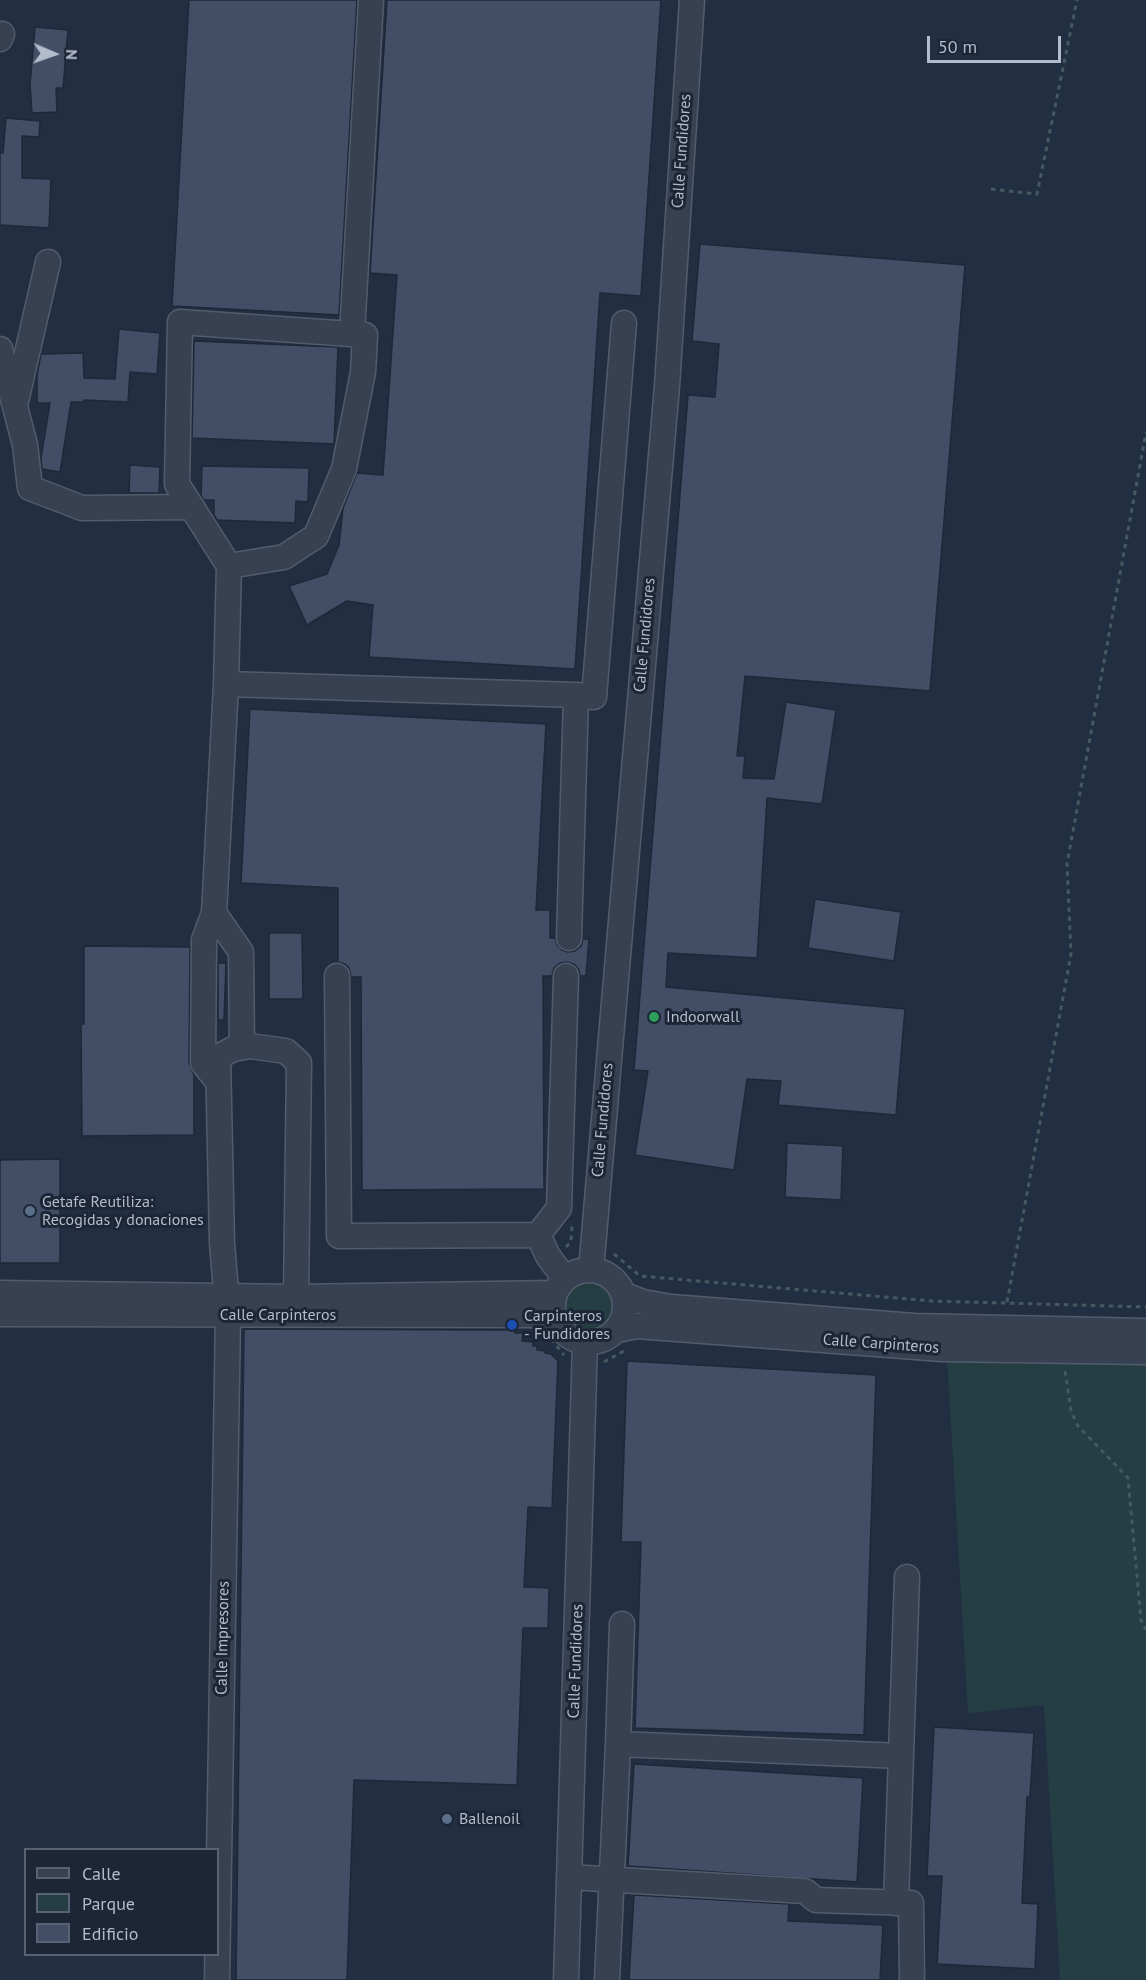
<!DOCTYPE html>
<style>
body{margin:0}
#map{position:relative;width:1146px;height:1980px;overflow:hidden;background:#222f42;font-family:"PT Sans",sans-serif}
canvas{display:block}
.legend{position:absolute;left:24px;top:1848px;width:195px;height:108px;box-sizing:border-box;background:#1c2637;border:2px solid #586273;margin:0;padding:8px 10px;list-style:none;font-size:18px;color:#b3bccc}
.legend li{display:flex;align-items:center;gap:12px;height:30px}
.legend b{width:30px;border:2px solid #586273}
.north{position:absolute;left:24px;top:24px;width:60px;height:60px;-webkit-text-stroke:4px #1c2637;paint-order:stroke;rotate:92deg;font-size:16px;font-weight:700;line-height:24px;text-align:center;color:#b3bccc}
.north::after{content:'';display:block;margin:auto;width:21px;height:27px;background:#b3bccc;clip-path:polygon(50% 0,100% 100%,50% 72%,0 100%)}
.scale{position:absolute;left:927px;top:36px;width:134px;height:27px;box-sizing:border-box;border:3px solid #b3bccc;border-top:0;padding-left:8px;font-size:18px;line-height:21px;white-space:nowrap;color:#b3bccc;-webkit-text-stroke:4px #1c2637;paint-order:stroke}
</style>
<div id="map">
<canvas width="1146" height="1980"></canvas>
<ul class="legend">
<li><b style="height:8px;background:#374152"></b>Calle</li>
<li><b style="height:16px;background:#243e43"></b>Parque</li>
<li><b style="height:16px;background:#414e65"></b>Edificio</li>
</ul>
<div class="north">N</div>
<div class="scale">50 m</div>
</div>
<script>
const ctx = document.querySelector('canvas').getContext('2d');
ctx.lineJoin = 'round';
function paint(path, color) {
  ctx.fillStyle = color;
  ctx.fill(path, 'evenodd');
}
function toPath(rows) {
  const path = new Path2D();
  for (const r of rows) {
    if (r.length === 3) {
      path.moveTo(r[0] + r[2], r[1]);
      path.arc(r[0], r[1], r[2], 0, 2 * Math.PI);
      continue;
    }
    path.moveTo(r[0], r[1]);
    for (let i = 2; i < r.length; i += 2) path.lineTo(r[i], r[i + 1]);
  }
  return path;
}
function strokePath(path, color, width, dash) {
  ctx.strokeStyle = color;
  ctx.lineWidth = width;
  ctx.lineCap = dash ? 'butt' : 'round';
  ctx.setLineDash(dash || []);
  ctx.stroke(path);
}
function write(font, color, halo, rows, align = 'center') {
  ctx.font = font + ' "PT Sans",sans-serif';
  ctx.lineWidth = 6;
  ctx.setLineDash([]);
  ctx.textBaseline = 'middle';
  ctx.strokeStyle = halo;
  ctx.fillStyle = color;
  for (const [text, x, y, turn = 0] of rows) {
    ctx.save();
    ctx.translate(x, y);
    ctx.rotate((+turn || 0) * Math.PI / 180);
    ctx.textAlign = isNaN(turn) ? turn : align;
    if (halo) ctx.strokeText(text, 0, 0);
    ctx.fillText(text, 0, 0);
    ctx.restore();
  }
}
const green = toPath([
 [589,1305,24],
 [947,1358,1146,1360,1146,1980,1060,1980,1044,1705,968,1713]
]);
const building = toPath([
 [189,0,357,0,339,315,172,306,189,0],
 [387,0,661,0,641,296,600,293,575,669,369,657,373,605,347,601,307,625,289,586,327,574,339,545,343,508,357,473,383,475,397,275,370,273,387,0],
 [35,27,68,30,63,88,56,88,57,112,32,113,30,85,35,27],
 [6,118,40,121,39,137,22,136,22,178,51,179,49,228,0,225,0,153,3,153,6,118],
 [700,244,965,265,930,691,745,676,737,756,745,756,743,778,774,779,786,702,836,710,822,804,767,798,757,958,668,953,666,987,905,1009,896,1115,778,1105,781,1081,747,1079,734,1170,635,1155,648,1071,634,1070,688,395,715,397,719,344,692,341,700,244],
 [119,329,160,333,157,374,130,372,128,402,84,400,84,402,71,402,60,472,42,469,41,458,50,403,37,403,37,375,41,354,83,353,84,378,115,379,119,329],
 [194,341,338,347,334,444,192,438,194,341],
 [130,465,160,467,159,493,129,493,130,465],
 [202,466,309,468,308,502,296,501,295,523,217,520,214,515,214,500,204,500,201,496,202,466],
 [250,709,546,724,536,910,550,910,550,938,555,938,557,945,562,950,568,952,575,951,581,946,583,939,589,939,586,976,580,976,579,970,574,964,566,962,560,963,554,968,552,976,543,976,544,1189,362,1190,361,977,351,977,349,968,345,964,338,962,338,888,241,883,250,709],
 [815,899,901,912,894,961,808,948,815,899],
 [269,933,302,933,303,999,269,999,269,933],
 [84,946,190,947,189,1063,194,1075,194,1135,82,1136,81,1024,84,1024,84,946],
 [218,963,226,963,224,1020,218,1020,218,963],
 [787,1143,843,1146,841,1200,785,1197,787,1143],
 [60,1159,60,1263,0,1263,0,1160,60,1159],
 [244,1329,515,1330,515,1333,523,1333,522,1341,533,1342,533,1346,537,1346,537,1350,545,1351,545,1353,551,1354,558,1361,552,1508,528,1507,524,1587,549,1588,548,1628,523,1628,517,1785,354,1780,347,1980,236,1980,244,1329],
 [627,1361,876,1375,864,1735,635,1728,641,1542,621,1542,627,1361],
 [934,1727,1034,1733,1030,1797,1027,1797,1022,1903,1038,1904,1035,1969,937,1964,942,1876,927,1876,934,1727],
 [634,1764,863,1778,857,1882,628,1866,634,1764],
 [634,1895,789,1904,788,1921,883,1925,880,1980,629,1980,634,1895]
]);
const path = toPath([
 [991,189,1037,194,1077,0],
 [566,1247,571,1242,572,1225],
 [614,1254,640,1276,932,1301,1146,1307],
 [1007,1302,1071,954,1067,864,1146,432],
 [551,1339,564,1355],
 [604,1362,624,1351],
 [1065,1371,1071,1411,1078,1426,1128,1478,1141,1620,1146,1630]
]);
const minor = toPath([
 [0,39,2,34],
 [352,334,371,0],
 [0,349,25,445,30,488,82,508,192,507],
 [16,401,48,262],
 [226,684,229,566,284,557,316,536,344,469,363,372,365,335,180,322,177,484,229,566],
 [576,695,594,697,624,323],
 [214,913,204,940,203,1063,215,1078],
 [337,976,339,1236,538,1235,559,1208,566,976],
 [242,1047,241,952,214,913,226,684,576,695,569,938],
 [538,1235,548,1256,565,1279],
 [589,1306,36],
 [591,1270,667,386,692,0],
 [0,1293,296,1297,555,1293],
 [624,1295,643,1302,671,1307,914,1326,1146,1331],
 [0,1314,531,1315,556,1320],
 [617,1330,637,1326,942,1349,1146,1352],
 [618,1744,622,1624],
 [569,1877,805,1891,816,1900,911,1903,912,1980],
 [896,1903,907,1577],
 [217,1980,228,1315,222,1243,218,1057,233,1049,250,1046,286,1051,299,1063,296,1297],
 [566,1980,585,1342],
 [607,1980,618,1744,901,1756]
]);
const markers = [
 [654,1017,6,"#2e9e5b"],
 [30,1211,6,"#5c6f8a"],
 [512,1325,6,"#1a4fb4"],
 [447,1819,6,"#5c6f8a"]
];
const streetNames = [
 ["Calle Fundidores",682,151,-86],
 ["Calle Fundidores",645,635,-85],
 ["Calle Fundidores",603,1120,-85],
 ["Calle Carpinteros",278,1315],
 ["Calle Carpinteros",881,1344,4],
 ["Calle Impresores",223,1638,-89],
 ["Calle Fundidores",576,1661,-88]
];
const poiNames = [
 ["Indoorwall",666,1017],
 ["Getafe Reutiliza:",42,1202],
 ["Recogidas y donaciones",42,1220],
 ["Carpinteros",524,1316],
 ["- Fundidores",524,1334],
 ["Ballenoil",459,1819]
];
paint(green, '#243e43');
paint(building, '#414e65');
strokePath(building, '#1e2839', 1.5);
strokePath(minor, '#525c6c', 27);
strokePath(path, '#435b60', 3, [4.5, 4.5]);
strokePath(minor, '#374152', 24);
for (const [x, y, r, color] of markers) {
  const dot = new Path2D();
  dot.arc(x, y, r, 0, 2 * Math.PI);
  ctx.fillStyle = color;
  ctx.fill(dot);
  strokePath(dot, '#1c2637', 2);
}
write('16px', '#b3bccc', '#1c2637', streetNames);
write('16px', '#b3bccc', '#1c2637', poiNames, 'left');
</script>
